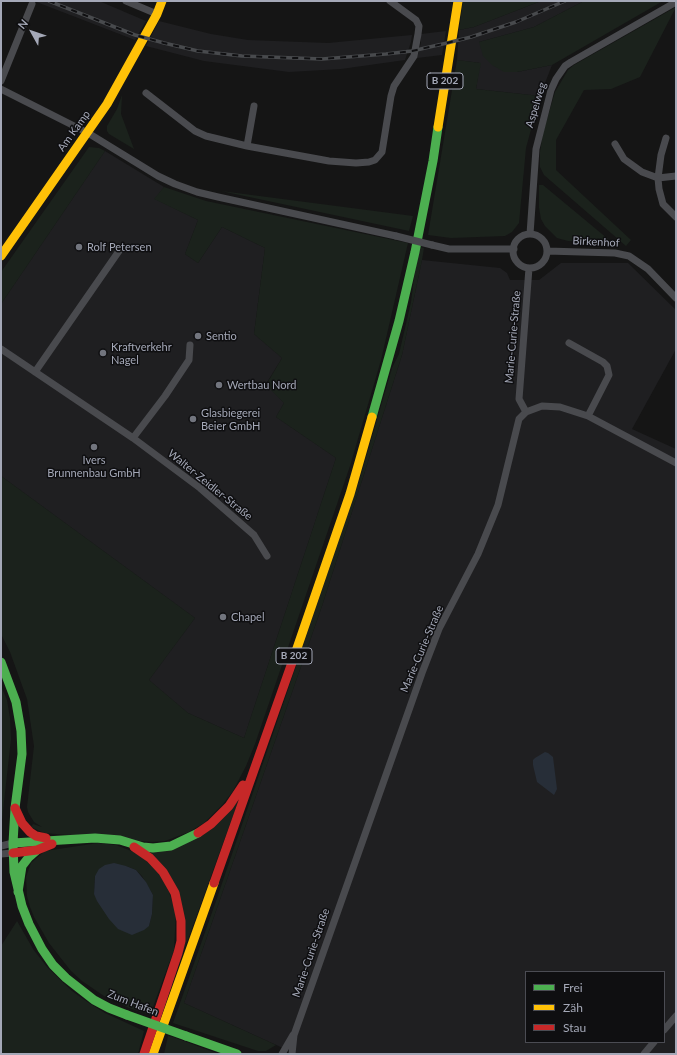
<!DOCTYPE html>
<meta charset="utf-8">
<style>
body{margin:0}
#map{position:relative;width:677px;height:1055px;overflow:hidden;background:#151515;font-family:Lato,sans-serif}
canvas{display:block}
.frame{position:absolute;inset:0;border:2px solid #a4a8b7;pointer-events:none}
.legend{position:absolute;left:525px;top:971px;width:140px;height:72px;box-sizing:border-box;background:#0f0f11;border:1px solid #4b4c53;margin:0;padding:5px 7px;list-style:none;font-size:12px;color:#a4a8b7}
.legend li{display:flex;align-items:center;gap:8px;height:20px}
.legend b{width:20px;border:1px solid #4b4c53}
.north{position:absolute;left:12px;top:12px;width:40px;height:40px;-webkit-text-stroke:3px #0f0f11;paint-order:stroke;rotate:310deg;font-size:11px;font-weight:700;line-height:16px;text-align:center;color:#a4a8b7}
.north::after{content:'';display:block;margin:auto;width:14px;height:18px;background:#a4a8b7;clip-path:polygon(50% 0,100% 100%,50% 72%,0 100%)}
</style>
<div id="map">
<canvas width="677" height="1055"></canvas>
<div class="frame"></div>
<ul class="legend">
<li><b style="height:5px;background:#4caf50"></b>Frei</li>
<li><b style="height:5px;background:#ffc107"></b>Zäh</li>
<li><b style="height:5px;background:#c62828"></b>Stau</li>
</ul>
<div class="north">N</div>
</div>
<script>
const ctx = document.querySelector('canvas').getContext('2d');
ctx.lineJoin = 'round';
function paint(path, color) {
  ctx.fillStyle = color;
  ctx.fill(path, 'evenodd');
}
function toPath(rows) {
  const path = new Path2D();
  for (const r of rows) {
    if (r.length === 3) {
      path.moveTo(r[0] + r[2], r[1]);
      path.arc(r[0], r[1], r[2], 0, 2 * Math.PI);
      continue;
    }
    path.moveTo(r[0], r[1]);
    for (let i = 2; i < r.length; i += 2) path.lineTo(r[i], r[i + 1]);
  }
  return path;
}
function strokePath(path, color, width, dash) {
  ctx.strokeStyle = color;
  ctx.lineWidth = width;
  ctx.lineCap = dash ? 'butt' : 'round';
  ctx.setLineDash(dash || []);
  ctx.stroke(path);
}
function write(font, color, halo, rows, align = 'center') {
  ctx.font = font + ' Lato,sans-serif';
  ctx.lineWidth = 3;
  ctx.setLineDash([]);
  ctx.textBaseline = 'middle';
  ctx.strokeStyle = halo;
  ctx.fillStyle = color;
  for (const [text, x, y, turn = 0] of rows) {
    ctx.save();
    ctx.translate(x, y);
    ctx.rotate((+turn || 0) * Math.PI / 180);
    ctx.textAlign = isNaN(turn) ? turn : align;
    if (halo) ctx.strokeText(text, 0, 0);
    ctx.fillText(text, 0, 0);
    ctx.restore();
  }
}
const built = toPath([
 [34,1,99,1,146,21,135,40],
 [541,1,584,1,534,27,479,42,517,72,552,65,540,96,476,89,480,63,457,60,459,30,474,27],
 [159,21,211,34,248,40,328,43,412,35,411,42,405,60,341,69,289,72,204,61,146,46],
 [446,31,442,55,417,58,421,43,421,34],
 [105,151,164,187,155,199,198,220,185,254,198,263,222,227,265,248,254,334,282,358,266,384,284,403,276,417,336,458,244,738,188,713,149,680,195,618,1,476,1,304],
 [422,260,500,268,507,273,510,280,539,280,561,263,628,263,676,310,676,349,632,429,676,449,676,1054,296,1054,184,1003,322,606,402,355],
 [526,972,664,972,664,1042,526,1042]
]);
const green = toPath([
 [463,1,541,1,474,27,459,30],
 [584,1,663,1,552,65,517,72,504,72,492,65,483,56,479,42,534,27],
 [676,7,640,77,611,89,584,90,556,140,556,170,631,240,626,246,544,175,540,167,540,152,543,133,555,92,568,70,574,65],
 [457,60,481,63,476,89,540,96,526,148,519,223,512,232,505,236,451,238,428,235],
 [122,95,121,114,134,149,109,134,107,131,107,126,117,109],
 [89,147,99,148,105,151,1,304,1,272],
 [539,185,543,185,608,239,609,243,568,241,557,238,545,226,541,219,539,208],
 [164,187,206,201,408,243,381,360,350,466,255,744,246,766,233,791,223,804,204,823,189,832,165,841,152,842,44,833,31,827,33,824,42,827,34,822,28,812,27,807,34,746,27,699,10,652,1,634,1,476,195,618,149,680,188,713,244,738,336,458,276,417,284,403,266,385,282,358,254,334,265,248,222,227,198,263,185,254,198,220,154,199],
 [221,191,413,216,409,231],
 [420,247,424,248,422,260,402,355,322,606,184,1003,276,1045,266,1051,258,1051,173,1023,215,904,359,481,392,368,399,354,411,302,415,270],
 [1,686,7,700,10,718,11,739,1,829],
 [238,802,179,964,184,925,150,850,163,850],
 [98,843,116,845,139,854,164,878,176,912,174,950,150,1015,129,1008,104,996,82,981,71,971,49,943,34,917,30,907,27,896,26,877,31,863,45,851],
 [126,866,136,870,142,876,153,895,152,914,149,926,94,894,95,876],
 [17,921,33,949,47,967,72,991,89,1003,105,1013,144,1031,138,1054,1,1054,1,946],
 [168,1036,173,1037,219,1054,164,1054]
]);
const water = toPath([
 [545,752,548,753,553,757,557,789,554,795,537,782,533,765,533,760,535,758],
 [114,863,126,866,136,870,146,882,153,895,152,914,149,926,144,930,132,935,118,929,109,919,97,901,94,894,95,876,99,869,105,865]
]);
const street = toPath([
 [126,1,157,14],
 [1,81,32,4],
 [1,89,88,133,158,176,175,184,197,192,218,197,396,236],
 [146,93,195,131,206,136,247,146,329,161,356,163,369,162,375,160,382,152,391,96,394,86,414,56,418,34,419,26,416,20,390,1],
 [666,138,661,155,658,178,659,189,663,204,676,217],
 [615,144,624,159,642,172,658,178,676,176],
 [247,146,254,106],
 [530,234,536,149,551,90,556,79,565,66,571,62,676,2],
 [530,251,17],
 [432,245,449,249,514,249],
 [547,251,615,253,629,256,648,269,676,298],
 [569,343,603,362,607,366,609,375,588,416],
 [1,349,133,438,200,488,254,535,267,556],
 [35,372,119,251],
 [526,412,519,399,529,268],
 [133,438,165,396,189,360,190,345],
 [1,846,13,843],
 [1,854,13,853],
 [664,1030,676,1016],
 [282,1054,293,1035],
 [292,1054,294,1035,422,673,439,629,478,554,498,505,519,419,526,412,542,406,560,407,588,416,676,463],
 [644,1054,654,1042]
]);
const fast = toPath([
 [372,417,399,321,415,252,433,161,438,127],
 [1,662,16,702,21,731,22,754,15,808,13,843,14,872,22,906,29,924,42,949,53,965,66,978,94,1000,109,1008,127,1015],
 [13,843,95,838,120,840,143,847,153,848,171,846,198,833],
 [18,892,22,866,29,857,37,850],
 [186,1036,237,1054]
]);
const slow = toPath([
 [438,127,458,1],
 [1,256,107,104,157,14,162,1],
 [294,657,350,494,372,417],
 [153,1054,214,883]
]);
const jam = toPath([
 [15,808,22,823,30,832,36,836,46,838],
 [198,833,211,824,229,806,243,785],
 [134,847,150,858,163,872,175,893,181,921,181,941,178,953,144,1054],
 [13,853,37,850,52,844],
 [214,883,294,657]
]);
const rail = toPath([
 [49,1,135,35,164,43,198,51,242,56,322,59,386,54,412,51,447,43,471,37,516,22,565,1]
]);
const streetBridge = toPath([
 [396,236,432,245]
]);
const fastBridge = toPath([
 [127,1015,186,1036]
]);
const markers = [
 [79,247,4,"#72757e"],
 [198,336,4,"#72757e"],
 [103,353,4,"#72757e"],
 [219,385,4,"#72757e"],
 [193,419,4,"#72757e"],
 [94,447,4,"#72757e"],
 [223,617,4,"#72757e"]
];
const shields = [
 [445,81,36],
 [294,656,36]
];
const shieldNames = [
 ["B 202",445,81],
 ["B 202",294,656]
];
const streetNames = [
 ["Aspelweg",536,105,-73],
 ["Am Kamp",74,131,-54],
 ["Birkenhof",596,242,3],
 ["Marie-Curie-Straße",513,337,-85],
 ["Walter-Zeidler-Straße",210,485,39],
 ["Marie-Curie-Straße",422,649,-67],
 ["Marie-Curie-Straße",311,953,-71],
 ["Zum Hafen",133,1003,21]
];
const poiNames = [
 ["Rolf Petersen",87,247],
 ["Sentio",206,336],
 ["Kraftverkehr",111,347],
 ["Nagel",111,360],
 ["Wertbau Nord",227,385],
 ["Glasbiegerei",201,413],
 ["Beier GmbH",201,426],
 ["Ivers",94,460,"center"],
 ["Brunnenbau GmbH",94,473,"center"],
 ["Chapel",231,617]
];
paint(built, '#1f1f21');
paint(green, '#1b221c');
paint(water, '#272e38');
strokePath(street, '#494a4e', 7);
strokePath(fast, '#4caf50', 9);
strokePath(slow, '#ffc107', 9);
strokePath(jam, '#c62828', 9);
strokePath(rail, '#484a4d', 3.5);
strokePath(rail, '#0f0f11', 2, [6]);
strokePath(streetBridge, '#494a4e', 7);
strokePath(fastBridge, '#4caf50', 9);
for (const [x, y, r, color] of markers) {
  const dot = new Path2D();
  dot.arc(x, y, r, 0, 2 * Math.PI);
  ctx.fillStyle = color;
  ctx.fill(dot);
  strokePath(dot, '#0f0f11', 1.5);
}
for (const [x, y, w] of shields) {
  const box = new Path2D();
  box.roundRect(x - w / 2, y - 8, w, 16, 3);
  ctx.fillStyle = '#0f0f11';
  ctx.fill(box);
  strokePath(box, '#a4a8b7', 1);
}
write('bold 10px', '#a4a8b7', null, shieldNames);
write('11px', '#a4a8b7', '#0f0f11', streetNames);
write('11px', '#a4a8b7', '#0f0f11', poiNames, 'left');
</script>
